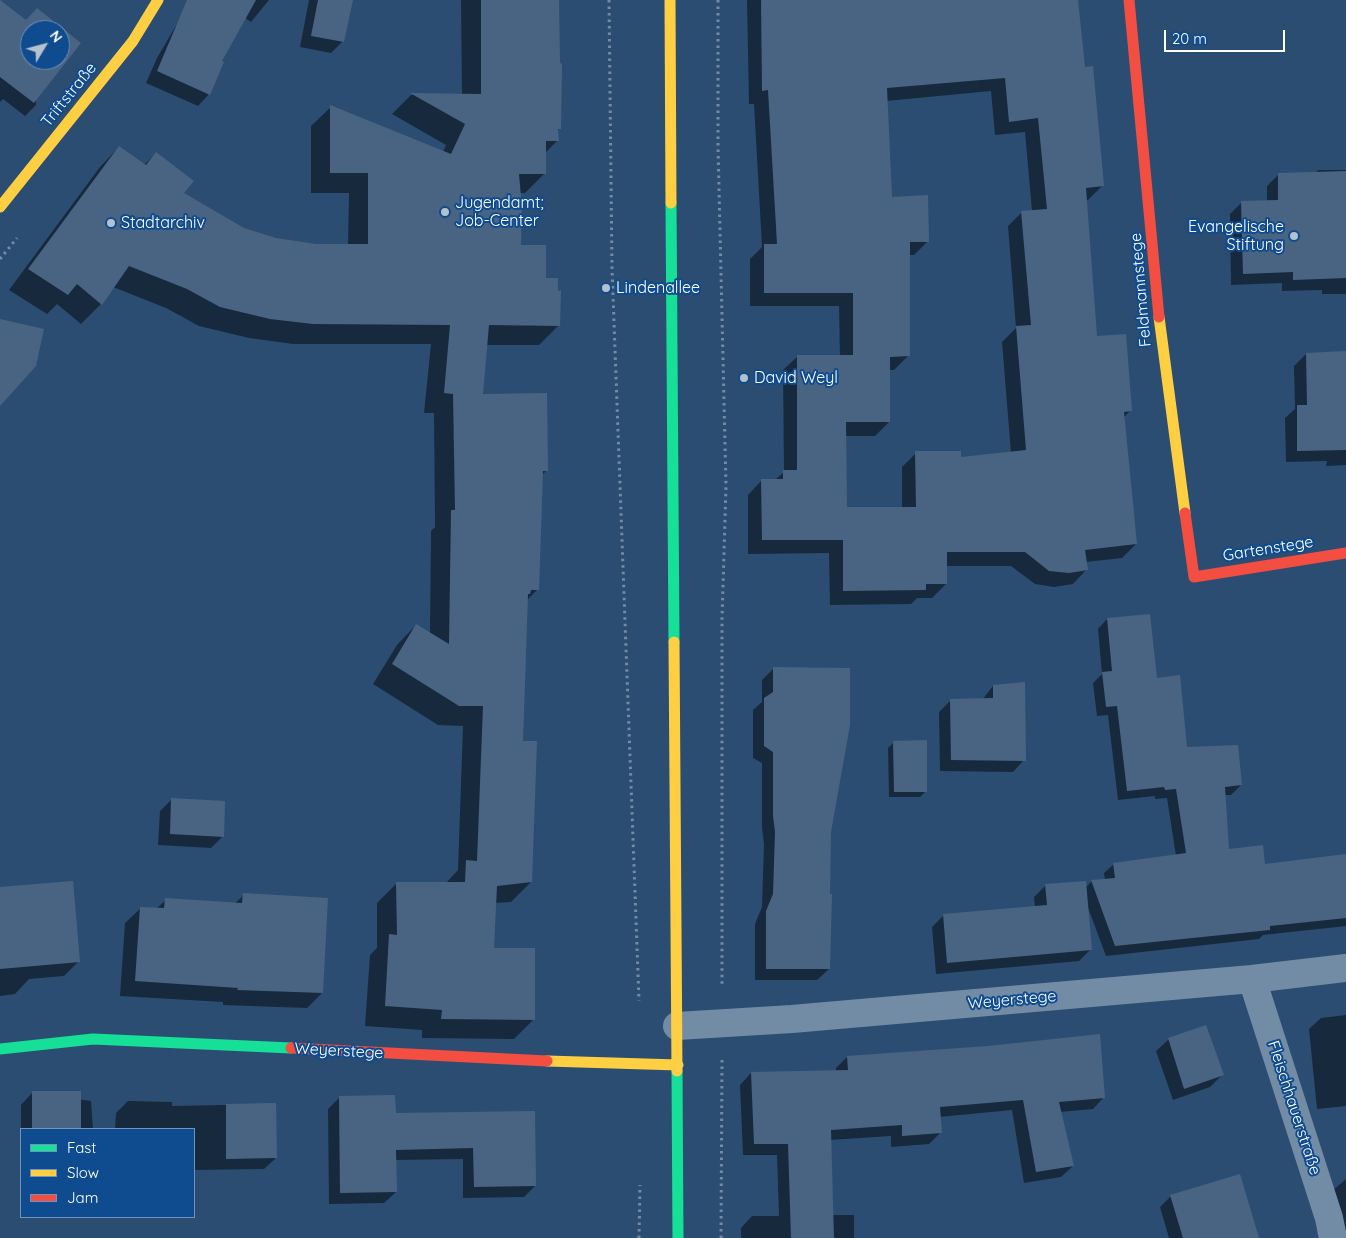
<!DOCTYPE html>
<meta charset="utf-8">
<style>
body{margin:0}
#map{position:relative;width:1346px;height:1238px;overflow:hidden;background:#2c4d72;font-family:Quicksand,sans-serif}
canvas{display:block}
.legend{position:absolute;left:20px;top:1128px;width:175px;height:90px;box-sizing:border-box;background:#0f4b8f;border:1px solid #6f93bc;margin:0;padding:6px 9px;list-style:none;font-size:15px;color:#fff}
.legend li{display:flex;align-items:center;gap:10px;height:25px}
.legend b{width:25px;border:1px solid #6f93bc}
.north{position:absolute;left:20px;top:20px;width:50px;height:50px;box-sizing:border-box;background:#0f4b8f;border:1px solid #6f93bc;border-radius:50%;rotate:53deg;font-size:14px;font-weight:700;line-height:20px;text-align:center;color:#fff}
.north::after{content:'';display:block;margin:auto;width:18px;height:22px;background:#b5c1ce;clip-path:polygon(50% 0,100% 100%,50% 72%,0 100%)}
.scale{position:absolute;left:1164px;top:30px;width:121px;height:22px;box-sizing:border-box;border:2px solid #fff;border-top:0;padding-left:6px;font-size:15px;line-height:18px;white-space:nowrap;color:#fff;-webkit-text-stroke:4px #0f4b8f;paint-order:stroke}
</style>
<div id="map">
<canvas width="1346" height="1238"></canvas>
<ul class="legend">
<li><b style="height:6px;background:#16e098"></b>Fast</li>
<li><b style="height:6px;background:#ffcf43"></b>Slow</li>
<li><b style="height:6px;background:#f24e42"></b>Jam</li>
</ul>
<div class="north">N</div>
<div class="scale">20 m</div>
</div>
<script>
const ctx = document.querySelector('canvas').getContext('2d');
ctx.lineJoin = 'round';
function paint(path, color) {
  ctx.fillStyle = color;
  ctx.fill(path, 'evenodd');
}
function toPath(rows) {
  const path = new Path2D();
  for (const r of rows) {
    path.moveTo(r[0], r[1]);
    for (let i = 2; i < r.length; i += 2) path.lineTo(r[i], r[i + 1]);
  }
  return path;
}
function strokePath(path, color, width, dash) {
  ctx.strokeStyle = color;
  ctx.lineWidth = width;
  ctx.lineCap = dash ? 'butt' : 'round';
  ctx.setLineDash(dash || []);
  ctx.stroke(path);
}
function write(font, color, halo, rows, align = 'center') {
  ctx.font = font + ' Quicksand,sans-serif';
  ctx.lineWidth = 4;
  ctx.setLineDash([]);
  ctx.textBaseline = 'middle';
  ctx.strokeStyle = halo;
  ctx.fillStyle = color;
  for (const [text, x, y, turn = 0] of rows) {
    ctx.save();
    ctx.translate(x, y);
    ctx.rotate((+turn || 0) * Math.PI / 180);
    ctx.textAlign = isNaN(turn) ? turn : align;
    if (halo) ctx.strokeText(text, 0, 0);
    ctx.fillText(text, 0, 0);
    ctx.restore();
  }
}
const shadow = toPath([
 [191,0,269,0,251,22,245,18,220,62,209,94,198,106,146,83,157,58],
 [309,0,352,0,343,41,331,53,300,47],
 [461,0,557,0,560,128,557,131,557,141,545,153,545,173,525,193,520,193,520,246,544,279,559,325,539,345,486,345,481,395,547,470,541,476,537,590,526,601,522,742,531,882,511,902,495,903,492,949,534,1019,514,1039,422,1038,422,1030,365,1026,370,955,377,948,377,903,397,883,446,883,458,870,463,726,438,725,373,684,397,645,416,625,430,634,431,531,435,527,434,413,424,413,431,344,293,344,249,338,199,326,166,308,113,287,101,304,81,324,57,304,47,314,9,290,100,167,119,147,144,165,156,153,182,193,244,229,276,239,315,246,348,246,349,193,311,193,311,126,331,107,443,152,446,145,392,114,411,95,462,95],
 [747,0,1077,0,1084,68,1102,186,1088,200,1085,200,1096,337,1130,411,1124,417,1136,544,1122,558,1085,562,1087,569,1073,584,1054,587,1035,584,1011,566,946,566,946,584,932,598,917,598,911,604,830,605,829,553,748,554,748,495,762,480,775,480,784,472,783,370,798,356,840,356,839,306,750,306,750,259,762,247,754,104,749,104],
 [991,91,995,135,1025,132,1032,211,1022,212,1008,226,1016,328,1002,342,1011,453,959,459,916,453,902,467,902,509,845,509,845,436,875,436,889,422,888,370,894,370,908,356,909,255,914,255,928,241,891,199,886,101],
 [0,11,34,28,46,16,79,43,36,98,36,105,25,116,3,99,0,102],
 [30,30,60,30,60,60,30,60],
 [1318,170,1346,170,1346,294,1322,294,1322,290,1282,291,1282,283,1231,285,1230,214,1242,202,1267,202,1267,186,1279,174,1315,173],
 [1346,353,1346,465,1326,466,1327,461,1286,462,1285,418,1295,409,1294,366,1306,354],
 [1107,619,1155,679,1185,748,1241,785,1231,795,1224,795,1228,851,1264,865,1346,855,1346,926,1263,935,1259,939,1106,956,1087,905,1091,949,1079,961,936,974,932,927,944,915,1035,907,1034,897,1046,885,1085,888,1092,881,1105,880,1104,873,1114,864,1176,856,1167,798,1155,799,1155,796,1118,800,1108,715,1097,716,1093,683,1102,674,1098,629],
 [774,668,830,832,829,969,817,980,755,980,755,924,762,907,764,844,762,828,762,763,753,758,753,710,762,702,762,680],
 [993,686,1024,760,1013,772,940,771,939,712,951,700,982,700],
 [894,742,926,791,920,797,889,797,888,748],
 [172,799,223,836,211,848,158,845,160,811],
 [0,888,79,961,64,976,29,979,15,994,0,996],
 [244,895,322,993,307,1008,223,1005,223,1002,120,996,125,923,141,908,156,909,166,900,234,904],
 [1346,1015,1346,1106,1317,1109,1309,1029,1321,1018],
 [1206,1027,1222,1075,1210,1087,1173,1100,1156,1051,1168,1040],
 [847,1057,1104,1097,1093,1109,1060,1112,1073,1166,1061,1177,1024,1183,1012,1110,939,1117,940,1133,929,1144,891,1147,891,1136,830,1140,833,1215,854,1215,854,1238,741,1238,741,1228,752,1216,779,1216,777,1155,743,1155,740,1085,751,1073,836,1072,836,1068],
 [32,1093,91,1101,93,1129,21,1129,21,1148,21,1105],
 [339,1098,394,1114,534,1112,535,1186,524,1197,463,1198,463,1159,395,1160,396,1192,384,1203,329,1204,328,1109],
 [128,1101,172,1102,172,1106,275,1104,276,1158,264,1169,194,1170,194,1129,115,1129,116,1113],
 [1346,1179,1346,1236,1332,1191],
 [1171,1196,1258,1238,1169,1238,1160,1207]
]);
const building = toPath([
 [0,0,26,20,37,8,81,43,34,103,0,77],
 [30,30,60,30,60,60,30,60],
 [187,0,256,0,222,61,224,62,210,95,157,71],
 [318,0,353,0,344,42,311,36],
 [481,0,559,0,560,62,562,65,561,129,558,129,559,141,546,141,546,174,519,174,522,208,521,245,546,245,546,278,558,278,558,291,561,290,560,326,489,325,483,394,547,393,548,471,543,471,539,590,531,590,530,594,528,594,523,741,537,741,532,882,497,886,494,948,535,948,535,1020,441,1019,442,1010,385,1006,389,934,397,935,396,882,465,882,466,860,477,861,483,706,459,706,392,664,416,624,449,644,451,510,455,510,453,394,444,393,450,325,313,324,270,319,220,307,187,289,129,266,102,305,77,284,68,295,28,269,119,146,146,165,156,152,194,181,184,193,244,228,276,238,316,244,368,244,368,173,330,173,330,105,451,154,465,124,410,93,481,94],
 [761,0,1078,0,1085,67,1093,66,1104,186,1086,188,1097,336,1126,334,1132,411,1124,412,1137,544,1085,550,1088,570,1069,573,1049,571,1025,552,947,552,947,584,926,584,926,590,843,591,843,540,762,540,761,479,783,479,783,470,797,470,797,355,853,355,853,293,764,293,764,244,777,244,768,90,762,91],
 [1005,78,1009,122,1038,118,1047,209,1021,211,1031,325,1016,326,1026,450,961,457,961,451,915,451,916,507,847,507,846,422,890,422,890,357,910,356,910,242,929,242,928,195,892,197,887,88],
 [1346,171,1346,278,1293,280,1293,272,1243,274,1241,201,1278,200,1278,173],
 [0,319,44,329,36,366,0,406],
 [1346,351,1346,450,1297,451,1297,405,1307,405,1306,353],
 [1150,614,1157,678,1180,675,1187,747,1238,745,1242,785,1225,787,1229,849,1263,845,1265,864,1346,854,1346,918,1270,926,1270,930,1115,946,1091,880,1115,878,1113,863,1186,853,1176,789,1165,790,1164,787,1127,791,1117,706,1106,707,1102,672,1112,671,1107,618],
 [773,667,850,668,850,725,831,832,830,894,832,894,830,969,766,969,766,911,773,894,775,832,773,816,773,752,764,746,764,698,773,692],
 [1025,682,1026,761,951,760,950,699,993,698,993,685],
 [927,740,927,792,894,792,893,741],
 [171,798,225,801,224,837,170,834],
 [73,881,80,962,0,969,0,887],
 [1086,881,1092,950,947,963,943,914,1047,905,1045,884],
 [243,893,328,898,323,993,237,990,238,988,135,981,140,907,164,908,165,898,242,903],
 [1206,1025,1224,1075,1184,1089,1168,1038],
 [1100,1034,1105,1098,1059,1102,1074,1166,1036,1172,1023,1100,940,1107,942,1133,902,1136,902,1125,831,1130,834,1238,791,1238,788,1144,754,1144,751,1072,848,1070,847,1056,988,1046],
 [32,1091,81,1091,81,1129,32,1129],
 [395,1095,396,1113,535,1111,536,1186,474,1187,473,1148,396,1150,397,1192,340,1193,339,1096],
 [276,1103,277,1158,226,1159,226,1104],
 [1240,1174,1259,1238,1183,1238,1170,1195]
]);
const path = toPath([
 [609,0,612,268,639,1001],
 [718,0,718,146,726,486,722,619,722,987],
 [0,259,17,238],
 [639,1238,640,1185],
 [721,1238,722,1059]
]);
const street = toPath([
 [1252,979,1329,1218,1333,1238],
 [677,1026,792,1019,1252,979,1346,968]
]);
const fast = toPath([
 [671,203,674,642],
 [0,1049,93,1039,291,1048],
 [677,1071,678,1238]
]);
const slow = toPath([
 [670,0,671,203],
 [0,207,133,41,158,0],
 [1159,317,1185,513],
 [674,642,677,1071],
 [547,1061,678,1065]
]);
const jam = toPath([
 [1129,0,1159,317],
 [1185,513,1194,577,1346,553],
 [291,1048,547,1061]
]);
const markers = [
 [445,212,5,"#b5c1ce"],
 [111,223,5,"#b5c1ce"],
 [1294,236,5,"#b5c1ce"],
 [606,288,5,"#b5c1ce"],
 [744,378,5,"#b5c1ce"]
];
const streetNames = [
 ["Triftstraße",69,95,-51],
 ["Feldmannstege",1141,290,-95],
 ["Gartenstege",1268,549,-9],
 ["Weyerstege",1012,1000,-5],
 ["Weyerstege",339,1051,3],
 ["Fleischhauerstraße",1294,1108,72]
];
const poiNames = [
 ["Jugendamt;",455,203],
 ["Job-Center",455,221],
 ["Stadtarchiv",121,223],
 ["Evangelische",1284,227,"right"],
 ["Stiftung",1284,245,"right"],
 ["Lindenallee",616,288],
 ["David Weyl",754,378]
];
paint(shadow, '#0007');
paint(building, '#496482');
strokePath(path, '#738ca5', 3, [2.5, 4]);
strokePath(street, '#738ca5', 28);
strokePath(fast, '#16e098', 11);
strokePath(slow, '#ffcf43', 11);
strokePath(jam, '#f24e42', 11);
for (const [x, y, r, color] of markers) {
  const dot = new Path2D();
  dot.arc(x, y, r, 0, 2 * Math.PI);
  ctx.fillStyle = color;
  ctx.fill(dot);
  strokePath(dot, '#0f4b8f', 2);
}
write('16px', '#fff', '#0f4b8f', streetNames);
write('16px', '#fff', '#0f4b8f', poiNames, 'left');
</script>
